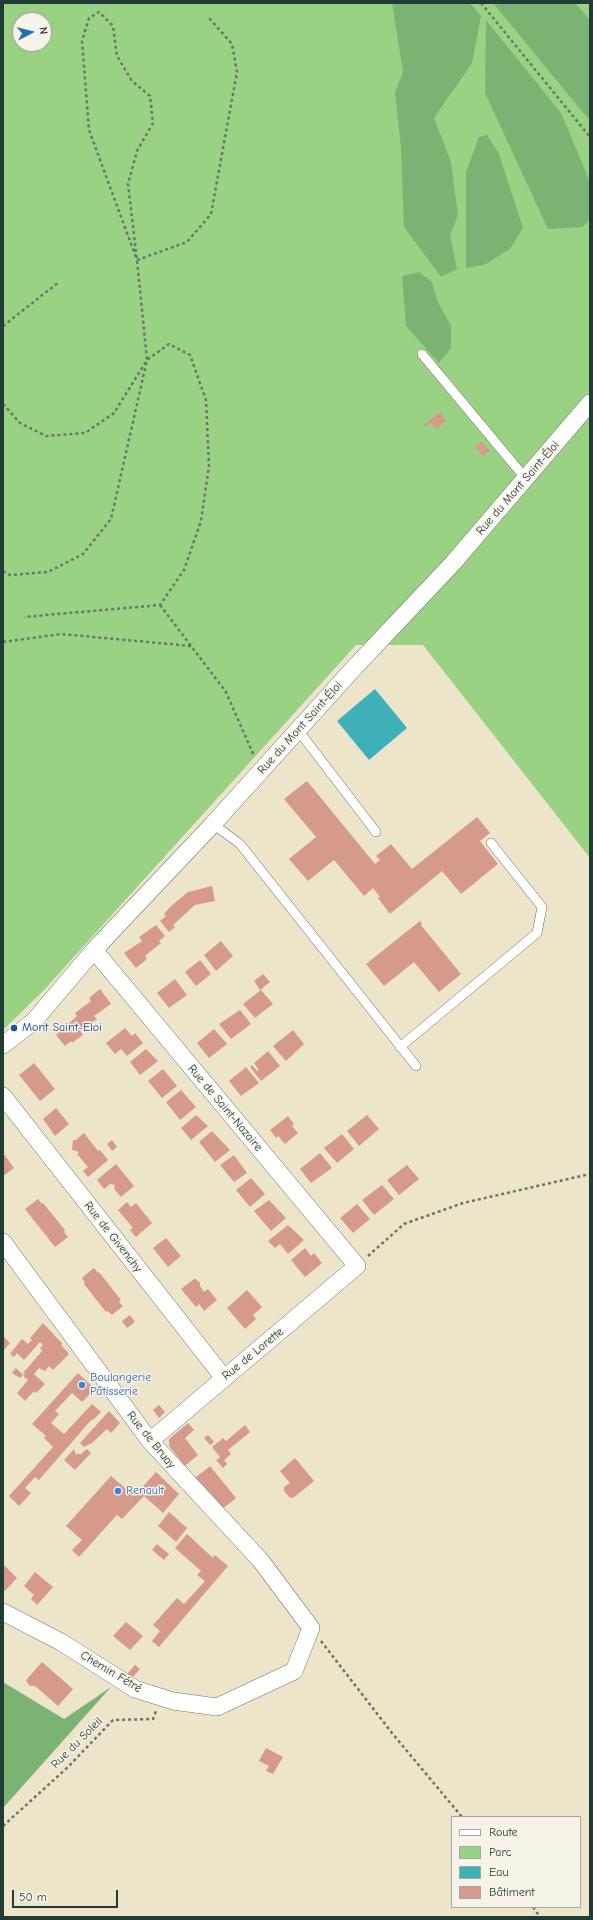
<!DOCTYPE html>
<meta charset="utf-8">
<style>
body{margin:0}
#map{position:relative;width:593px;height:1920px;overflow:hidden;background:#ede5ca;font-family:"Comic Neue",sans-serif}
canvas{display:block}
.frame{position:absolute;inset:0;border:4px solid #1f3d34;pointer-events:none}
.legend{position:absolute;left:451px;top:1816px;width:130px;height:92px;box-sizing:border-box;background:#f7f3e8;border:1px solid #a1aaa0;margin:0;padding:5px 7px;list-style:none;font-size:12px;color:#1f3d34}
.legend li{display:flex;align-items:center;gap:8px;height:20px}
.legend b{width:20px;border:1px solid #a1aaa0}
.north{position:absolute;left:12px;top:12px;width:40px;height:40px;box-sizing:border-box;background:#f7f3e8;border:1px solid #a1aaa0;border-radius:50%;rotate:83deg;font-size:11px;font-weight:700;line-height:16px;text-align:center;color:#1f3d34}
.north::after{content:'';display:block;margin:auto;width:14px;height:18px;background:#1f6fb2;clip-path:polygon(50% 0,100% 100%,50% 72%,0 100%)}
.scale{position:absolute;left:12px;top:1890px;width:106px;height:18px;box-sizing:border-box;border:2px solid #1f3d34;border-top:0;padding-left:5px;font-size:12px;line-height:14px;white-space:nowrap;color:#1f3d34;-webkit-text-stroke:3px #f7f3e8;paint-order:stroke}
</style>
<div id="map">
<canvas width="593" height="1920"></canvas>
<div class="frame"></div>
<ul class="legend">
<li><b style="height:5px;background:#fff"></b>Route</li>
<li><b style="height:11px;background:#9ad284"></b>Parc</li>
<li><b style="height:11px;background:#3fb0b8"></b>Eau</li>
<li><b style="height:11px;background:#d69a8d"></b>Bâtiment</li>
</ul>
<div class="north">N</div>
<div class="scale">50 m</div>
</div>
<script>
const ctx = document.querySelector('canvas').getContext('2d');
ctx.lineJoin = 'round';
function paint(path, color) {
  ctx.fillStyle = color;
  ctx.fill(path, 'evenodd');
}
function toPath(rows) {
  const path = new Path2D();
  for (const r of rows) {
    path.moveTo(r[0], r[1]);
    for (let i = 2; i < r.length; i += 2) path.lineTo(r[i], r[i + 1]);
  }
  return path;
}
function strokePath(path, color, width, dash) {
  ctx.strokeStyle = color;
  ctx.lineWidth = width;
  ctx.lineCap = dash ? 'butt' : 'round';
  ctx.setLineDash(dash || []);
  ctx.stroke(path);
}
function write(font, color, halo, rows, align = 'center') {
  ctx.font = font + ' "Comic Neue",sans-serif';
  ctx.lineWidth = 3;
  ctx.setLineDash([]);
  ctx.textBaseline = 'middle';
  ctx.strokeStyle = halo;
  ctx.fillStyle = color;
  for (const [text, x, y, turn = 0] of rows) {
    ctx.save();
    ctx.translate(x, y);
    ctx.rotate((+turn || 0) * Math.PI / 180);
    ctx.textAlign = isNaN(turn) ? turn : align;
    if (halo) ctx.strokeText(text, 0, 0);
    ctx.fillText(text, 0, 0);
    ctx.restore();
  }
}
const green = toPath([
 [3,3,590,3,590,858,423,645,356,645,44,990,3,1030],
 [20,20,44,20,44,44,20,44]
]);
const forest = toPath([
 [392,3,470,3,481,16,472,63,434,118,451,162,458,215,450,235,457,269,441,277,404,227,401,149,395,92,403,72],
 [493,3,575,3,590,20,590,121],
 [486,20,561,113,590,182,590,218,583,227,548,229,485,93],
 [487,135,499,154,523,228,510,249,484,265,466,268,466,172,479,137],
 [419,272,432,282,437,300,451,326,451,348,439,363,406,326,402,276],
 [3,1682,64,1719,111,1687,3,1808]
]);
const water = toPath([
 [375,689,407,728,369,760,337,721]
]);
const building = toPath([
 [440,412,446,421,436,429,431,423,426,427,424,425],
 [482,441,485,446,479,451,475,447],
 [486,446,490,451,483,456,479,452],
 [307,781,375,864,380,860,376,856,391,844,412,869,477,817,490,833,480,841,498,864,461,894,442,871,390,914,378,898,380,897,373,888,364,896,334,860,308,881,289,859,316,837,284,799],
 [212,886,215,901,195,905,173,925,175,927,169,932,160,921,166,916,164,914,170,907,188,892],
 [420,921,422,924,421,925,461,974,439,992,414,962,384,986,366,964],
 [156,925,165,936,159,941,161,943,145,956,147,959,136,968,124,953,142,941,139,937],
 [221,941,233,956,216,971,204,955],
 [200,960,211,974,196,986,185,972],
 [263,974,270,982,260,990,254,981],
 [175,979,187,995,169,1008,157,993],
 [100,989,111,1004,94,1016,97,1019,80,1031,83,1035,72,1043,71,1041,65,1046,56,1035,77,1016,75,1013,91,1001,89,998],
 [261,990,273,1004,255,1018,243,1004],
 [240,1010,251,1024,231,1039,219,1024],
 [125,1028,132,1036,135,1033,143,1043,127,1056,121,1049,115,1054,106,1043],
 [214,1029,227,1044,209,1058,197,1043],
 [293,1030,304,1044,286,1061,273,1046],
 [146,1049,158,1061,140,1075,130,1062],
 [268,1051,280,1066,261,1081,250,1067,252,1065,257,1071,259,1070,254,1063],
 [34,1063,55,1089,40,1101,19,1075],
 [246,1067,259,1083,241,1096,229,1081],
 [163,1069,177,1086,162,1098,148,1081],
 [181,1090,196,1107,180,1120,166,1102],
 [56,1108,69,1124,55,1136,43,1119],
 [196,1115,208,1126,191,1140,181,1128],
 [367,1115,379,1129,359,1146,347,1131],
 [288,1116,294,1124,292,1126,298,1133,285,1144,278,1136,276,1138,270,1130],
 [212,1131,230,1150,215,1162,199,1142],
 [84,1133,98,1151,100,1150,108,1160,88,1177,83,1171,88,1167,77,1154,79,1153,77,1151,72,1150,73,1140,76,1140],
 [342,1134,354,1149,337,1163,324,1148],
 [112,1140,117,1147,112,1151,107,1144],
 [3,1153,14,1168,3,1176],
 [320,1153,332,1168,311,1183,300,1169],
 [234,1155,247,1173,234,1182,220,1165],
 [116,1164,134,1186,121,1197,114,1189,115,1185,110,1184,104,1189,97,1180],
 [407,1165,419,1179,399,1195,387,1180],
 [251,1178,265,1194,250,1207,236,1190],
 [382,1185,394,1199,374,1215,362,1200],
 [38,1199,42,1204,43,1203,65,1230,64,1232,68,1237,55,1247,25,1209],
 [269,1200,286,1218,271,1231,254,1211],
 [127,1202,131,1207,136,1203,152,1223,136,1237,130,1230,133,1228,118,1210],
 [357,1204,370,1219,353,1233,340,1218],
 [288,1225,304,1240,288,1254,280,1244,275,1248,268,1241],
 [166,1238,181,1256,168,1267,153,1248],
 [305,1248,311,1256,314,1253,322,1263,305,1277,291,1260],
 [94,1268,98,1273,99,1272,121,1300,119,1302,123,1306,112,1315,108,1311,106,1312,84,1284,85,1283,82,1278],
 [194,1279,196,1279,200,1283,200,1286,204,1292,208,1289,217,1300,204,1311,199,1304,196,1307,181,1289],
 [247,1290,262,1307,253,1315,256,1319,245,1329,227,1308],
 [130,1315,135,1322,127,1328,122,1321],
 [43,1323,59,1340,62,1343,61,1345,69,1354,53,1370,49,1366,45,1371,39,1368,34,1374,45,1384,36,1393,34,1391,25,1401,17,1393,28,1380,23,1376,25,1374,23,1373,42,1351,40,1348,43,1345,40,1342,24,1360,17,1353,14,1357,10,1354,22,1339,28,1344,32,1340,30,1338],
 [3,1336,10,1343,3,1351],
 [16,1368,23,1375,20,1378,12,1373],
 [78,1373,95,1389,82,1402,72,1393,55,1411,59,1414,51,1423,64,1434,92,1404,101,1412,93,1420,92,1419,39,1480,35,1477,25,1488,31,1493,19,1506,9,1496,53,1447,44,1438,46,1436,32,1424],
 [159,1405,165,1412,159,1418,153,1410],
 [109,1411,120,1423,111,1433,107,1429,92,1443,84,1447,80,1443],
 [188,1423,194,1430,185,1438,198,1455,185,1466,169,1446,169,1439],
 [245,1425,250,1432,228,1450,231,1454,224,1460,227,1464,223,1468,216,1460,220,1457,212,1447,223,1438,226,1441],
 [208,1435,214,1442,210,1445,204,1438],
 [74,1449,76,1455,78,1453,80,1455,87,1449,91,1453,75,1470,64,1460],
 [295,1458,314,1481,293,1498,289,1497,284,1491,284,1487,290,1483,280,1471],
 [210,1466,236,1498,221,1510,195,1478],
 [156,1472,179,1494,163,1513,144,1496,122,1519,117,1515],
 [111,1476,134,1496,79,1557,72,1550,82,1540,66,1526],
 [169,1512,187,1528,176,1542,158,1526],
 [187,1534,213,1558,215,1555,228,1566,159,1647,152,1641,160,1631,153,1625,177,1598,184,1604,205,1581,197,1575,201,1571,175,1548],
 [157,1544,169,1554,164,1560,152,1550],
 [3,1564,17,1578,5,1591,3,1589],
 [35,1572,53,1587,37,1605,31,1599,34,1595,24,1586],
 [126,1622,143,1636,130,1650,113,1636],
 [42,1662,73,1689,58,1706,35,1686,30,1686,27,1682,26,1680],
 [135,1665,140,1669,132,1678,127,1674],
 [266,1748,283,1757,273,1774,266,1771,269,1766,259,1761]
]);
const path = toPath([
 [481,3,590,137],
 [137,260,187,242,211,214,237,72,232,44,209,18],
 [3,326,59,282],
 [3,404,20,423,46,436,85,433,114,413,147,360,169,344,190,355,206,400,209,466,201,521,184,570,160,605,24,617],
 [3,571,10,575,48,572,83,554,111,519,147,360,137,260,128,184,137,151,153,123,150,96,132,81,117,56,113,26,99,12,89,18,82,41,89,130,137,260],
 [160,605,226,692,254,756],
 [3,642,61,634,191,646],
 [368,1256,404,1224,463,1203,590,1174],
 [321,1641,392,1733,462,1817],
 [3,1826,68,1767,113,1720,153,1719,156,1711],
 [533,1907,540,1917]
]);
const lane = toPath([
 [422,354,526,479],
 [298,730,376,832],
 [213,824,240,844,416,1066],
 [400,1047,537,933,542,907,491,843]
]);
const street = toPath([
 [94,950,357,1266,150,1441],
 [3,1045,34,1021,94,950,213,824,353,669,453,563,590,403],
 [3,1096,224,1378],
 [3,1242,150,1441,261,1561,311,1628,294,1671,217,1707,173,1701,135,1689,61,1642,3,1612]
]);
const markers = [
 [14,1028,4,"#1a4fb4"],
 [82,1385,4,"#3f7fe0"],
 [118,1491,4,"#3f7fe0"]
];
const streetNames = [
 ["Rue du Mont Saint-Éloi",518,488,-49],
 ["Rue du Mont Saint-Éloi",300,728,-48],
 ["Rue de Saint-Nazaire",225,1108,50],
 ["Rue de Givenchy",113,1237,52],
 ["Rue de Lorette",253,1354,-39],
 ["Rue de Bruay",151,1440,51],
 ["Chemin Fétré",111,1672,31],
 ["Rue du Soleil",77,1743,-45]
];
const transitNames = [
 ["Mont Saint-Eloi",22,1028]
];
const shopNames = [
 ["Boulangerie",90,1378],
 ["Pâtisserie",90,1392],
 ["Renault",126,1491]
];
paint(green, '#9ad284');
paint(forest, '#7bb472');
paint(water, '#3fb0b8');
paint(building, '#d69a8d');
strokePath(lane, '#677868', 10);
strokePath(street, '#677868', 18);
strokePath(path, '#677868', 2.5, [3, 3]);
strokePath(lane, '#fff', 9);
strokePath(street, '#fff', 17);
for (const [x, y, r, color] of markers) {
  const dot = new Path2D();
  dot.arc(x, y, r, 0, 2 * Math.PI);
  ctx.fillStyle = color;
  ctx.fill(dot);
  strokePath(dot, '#f7f3e8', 1.5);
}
write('12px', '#1f3d34', '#f7f3e8', streetNames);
write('12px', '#164399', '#f7f3e8', transitNames, 'left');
write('12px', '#366cbe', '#f7f3e8', shopNames, 'left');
</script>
